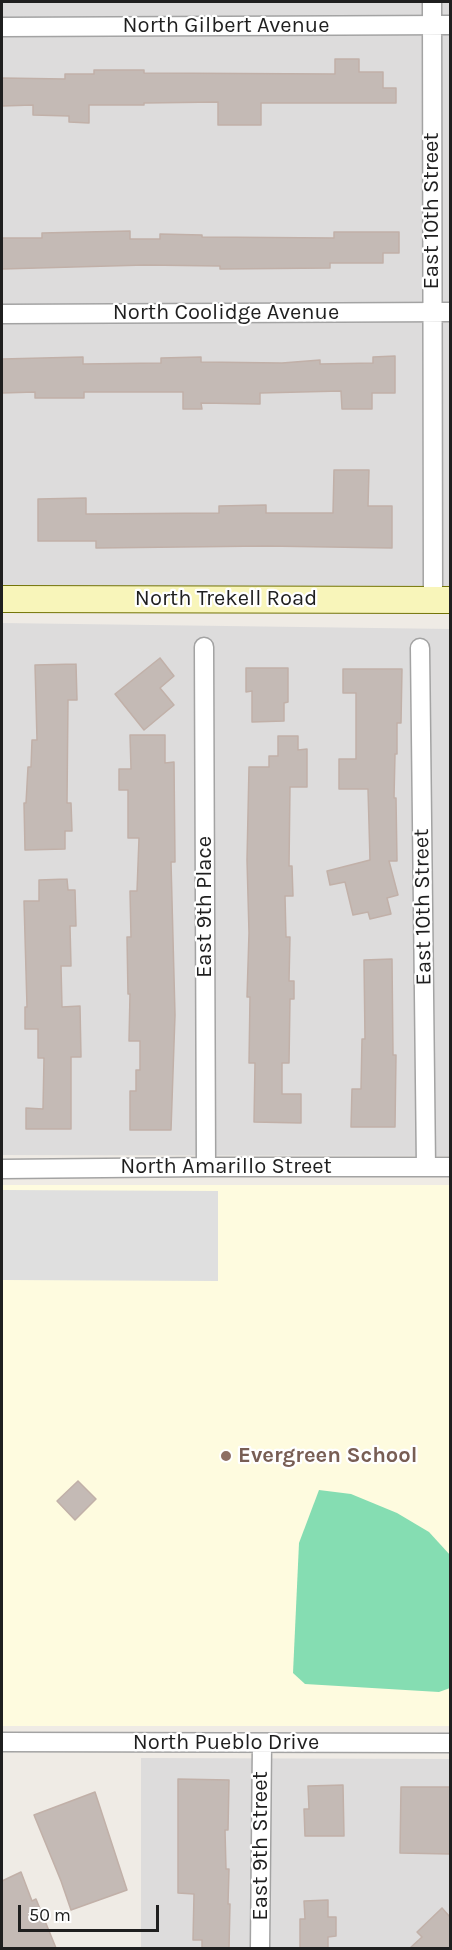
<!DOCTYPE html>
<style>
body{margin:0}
#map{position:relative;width:452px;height:1950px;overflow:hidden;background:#efebe5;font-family:Karla,sans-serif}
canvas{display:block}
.frame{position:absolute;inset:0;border:3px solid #1f1f1f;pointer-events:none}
.scale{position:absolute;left:18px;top:1905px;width:141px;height:27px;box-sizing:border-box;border:3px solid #1f1f1f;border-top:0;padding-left:8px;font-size:18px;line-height:21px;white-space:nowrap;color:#1f1f1f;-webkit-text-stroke:4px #fff;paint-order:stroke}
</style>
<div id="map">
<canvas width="452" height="1950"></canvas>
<div class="frame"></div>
<div class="scale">50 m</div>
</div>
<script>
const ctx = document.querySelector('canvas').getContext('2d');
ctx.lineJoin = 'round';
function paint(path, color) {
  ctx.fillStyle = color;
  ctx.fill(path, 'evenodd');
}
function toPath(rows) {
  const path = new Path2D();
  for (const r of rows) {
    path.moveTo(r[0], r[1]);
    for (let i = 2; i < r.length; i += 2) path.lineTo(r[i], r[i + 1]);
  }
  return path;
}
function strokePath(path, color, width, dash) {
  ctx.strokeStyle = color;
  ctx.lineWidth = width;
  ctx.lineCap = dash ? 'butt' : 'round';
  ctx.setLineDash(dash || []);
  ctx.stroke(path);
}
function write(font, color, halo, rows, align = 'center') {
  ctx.font = font + ' Karla,sans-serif';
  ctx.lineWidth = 4.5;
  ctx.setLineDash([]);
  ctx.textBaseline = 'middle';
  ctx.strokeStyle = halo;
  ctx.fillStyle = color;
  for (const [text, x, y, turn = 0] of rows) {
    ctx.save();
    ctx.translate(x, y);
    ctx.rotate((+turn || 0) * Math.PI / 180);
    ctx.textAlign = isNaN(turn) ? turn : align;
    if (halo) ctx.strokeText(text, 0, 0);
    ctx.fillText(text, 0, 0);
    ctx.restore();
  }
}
const residential = toPath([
 [2,2,450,2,450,600,2,599],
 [2,623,450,629,450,1156,2,1155],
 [141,1758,450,1759,450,1948,141,1948]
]);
const education = toPath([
 [2,1185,450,1185,450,1726,2,1726]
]);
const pitch = toPath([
 [319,1490,351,1494,397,1513,429,1532,450,1555,450,1688,439,1692,305,1684,293,1673,299,1543]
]);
const parking = toPath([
 [2,1190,218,1191,218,1281,2,1280]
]);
const building = toPath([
 [335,59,359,59,359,72,383,72,383,88,396,88,396,103,261,103,261,125,218,125,218,102,144,103,144,105,89,105,89,123,69,122,69,116,33,115,33,105,2,106,2,78,65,79,65,74,94,74,94,70,144,70,144,73,335,74,335,59],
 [130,231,130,239,160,239,160,234,202,235,202,237,334,238,334,232,399,232,399,253,383,253,383,263,330,263,330,268,220,269,220,266,145,265,2,269,2,238,42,238,42,233,130,231],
 [395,356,395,393,372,393,372,409,342,409,341,391,260,393,260,404,201,403,202,409,183,409,183,392,84,392,84,398,35,398,35,392,2,393,2,359,83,357,83,364,161,363,161,358,201,357,201,362,282,363,320,360,320,364,373,363,373,357,395,356],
 [334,470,369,470,368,506,392,506,392,548,266,546,96,548,96,541,38,541,38,499,86,498,86,514,219,513,219,506,266,505,266,513,333,513,334,470],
 [160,658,174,676,160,688,174,705,144,730,115,694,160,658],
 [76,664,77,700,68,700,67,803,71,803,72,831,65,831,65,849,25,850,24,803,26,803,28,767,31,767,32,740,37,740,35,665,76,664],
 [246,668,288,668,288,702,284,703,284,721,252,722,252,691,246,692,246,668],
 [343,669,402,669,401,723,397,723,397,754,395,754,394,798,396,798,397,861,389,861,398,895,387,898,391,914,370,919,368,912,353,915,345,882,330,885,327,871,370,860,368,789,339,789,339,759,356,759,356,693,343,693,343,669],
 [130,735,165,735,165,763,174,762,175,862,171,862,175,1015,171,1130,130,1130,130,1091,136,1091,136,1070,140,1070,140,1041,129,1041,130,994,128,994,127,937,131,937,130,891,137,891,139,838,128,838,128,790,119,790,119,769,131,769,130,735],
 [278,736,298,736,298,750,307,749,307,787,290,787,289,866,292,866,293,896,285,896,286,937,290,937,289,981,294,981,294,999,290,999,289,1063,282,1063,282,1094,301,1094,301,1123,254,1122,255,1063,249,1063,250,997,247,997,249,933,247,860,249,767,269,767,269,756,278,756,278,736],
 [67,879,68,890,75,890,76,926,70,926,71,966,61,966,62,1007,80,1006,81,1057,71,1057,71,1129,26,1129,26,1108,43,1109,44,1058,38,1058,38,1029,25,1029,25,1007,27,1007,24,901,39,901,39,880,67,879],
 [392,959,393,1055,396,1055,395,1127,351,1127,352,1089,361,1089,362,1039,365,1039,364,960,392,959],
 [78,1481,96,1499,75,1520,57,1501,78,1481],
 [178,1779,229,1780,228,1830,225,1830,226,1869,229,1869,228,1904,230,1904,229,1948,202,1948,202,1940,193,1940,194,1894,178,1893,178,1779],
 [343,1785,344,1836,305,1836,304,1809,309,1809,308,1786,343,1785],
 [401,1787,450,1787,450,1854,400,1853,401,1787],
 [95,1792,127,1890,71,1910,61,1881,34,1815,95,1792],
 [21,1872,32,1901,36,1899,56,1948,2,1948,2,1881,21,1872],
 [328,1900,328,1917,336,1917,336,1936,328,1937,328,1948,300,1948,300,1919,305,1919,304,1901,328,1900],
 [442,1908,450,1917,450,1948,410,1948,422,1937,417,1932,442,1908]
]);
const minor = toPath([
 [432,2,433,600],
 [2,27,450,25],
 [2,314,450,312],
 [204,647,206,1167],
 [420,648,426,1167],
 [2,1169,206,1167,450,1167],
 [2,1742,450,1743],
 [260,1948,262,1743]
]);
const secondary = toPath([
 [2,599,450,600]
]);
const markers = [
 [226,1456,6,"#8d6e63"]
];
const streetNames = [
 ["North Gilbert Avenue",226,26],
 ["East 10th Street",432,211,-90],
 ["North Coolidge Avenue",226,313],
 ["North Trekell Road",226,599],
 ["East 9th Place",205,907,-90],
 ["East 10th Street",423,907,-91],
 ["North Amarillo Street",226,1167],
 ["North Pueblo Drive",226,1743],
 ["East 9th Street",261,1846,-90]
];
const educationNames = [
 ["Evergreen School",238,1456]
];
paint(residential, '#dddcdc');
paint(education, '#fefbdf');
paint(pitch, '#85ddb2');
paint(parking, '#dfdfdf');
paint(building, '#c4bab5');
strokePath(building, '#c1b0a8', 1.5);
strokePath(minor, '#a3a3a3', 21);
strokePath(secondary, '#737407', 28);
strokePath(minor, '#fff', 18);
strokePath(secondary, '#f8f5ba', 26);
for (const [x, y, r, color] of markers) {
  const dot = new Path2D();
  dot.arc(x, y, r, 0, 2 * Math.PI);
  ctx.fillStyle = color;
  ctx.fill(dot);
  strokePath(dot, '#fff', 2);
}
write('22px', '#1f1f1f', '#fff', streetNames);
write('bold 22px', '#785e54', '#fff', educationNames, 'left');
</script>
